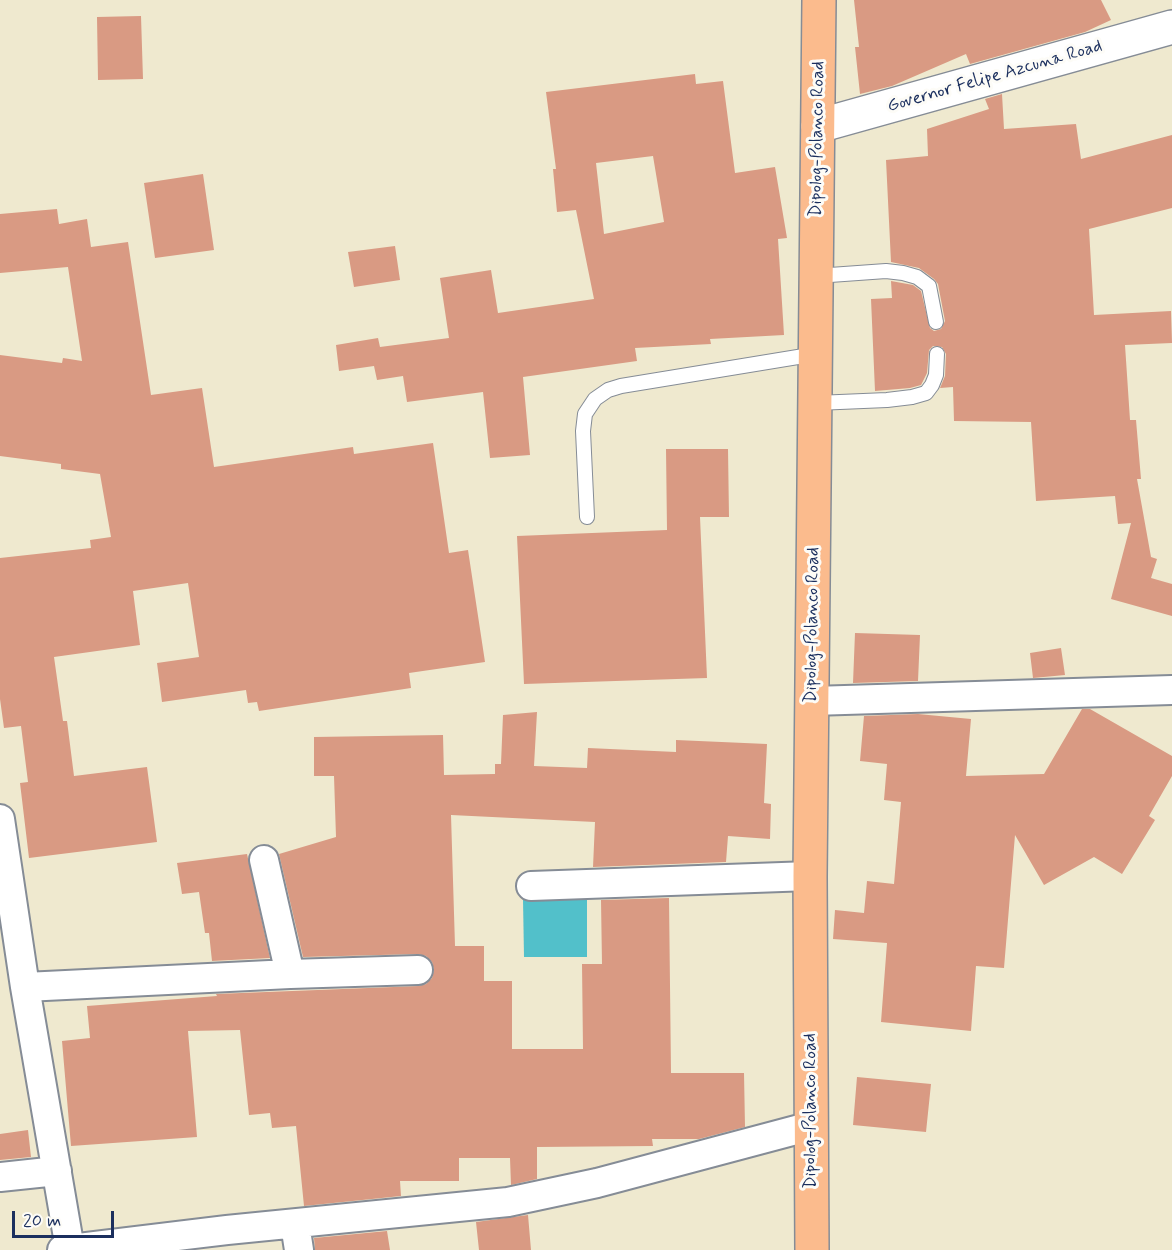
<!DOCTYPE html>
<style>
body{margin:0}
#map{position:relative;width:1172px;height:1250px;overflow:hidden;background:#efe9cf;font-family:Mynerve,sans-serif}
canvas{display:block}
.scale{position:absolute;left:12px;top:1211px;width:102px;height:27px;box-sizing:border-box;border:3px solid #1b2f5e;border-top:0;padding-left:8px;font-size:18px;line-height:21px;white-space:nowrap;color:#1b2f5e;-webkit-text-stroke:4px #fdfcf7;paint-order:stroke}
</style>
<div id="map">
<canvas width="1172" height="1250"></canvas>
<div class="scale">20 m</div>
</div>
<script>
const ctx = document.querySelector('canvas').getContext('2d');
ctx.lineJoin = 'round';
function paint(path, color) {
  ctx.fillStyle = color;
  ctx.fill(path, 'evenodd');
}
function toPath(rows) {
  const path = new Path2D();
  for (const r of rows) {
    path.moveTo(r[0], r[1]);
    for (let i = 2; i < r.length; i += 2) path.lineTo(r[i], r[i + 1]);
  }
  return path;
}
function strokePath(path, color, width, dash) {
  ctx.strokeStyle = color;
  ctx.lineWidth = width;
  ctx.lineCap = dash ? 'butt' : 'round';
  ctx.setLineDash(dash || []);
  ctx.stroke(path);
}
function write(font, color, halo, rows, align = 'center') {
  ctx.font = font + ' Mynerve,sans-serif';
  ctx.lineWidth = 6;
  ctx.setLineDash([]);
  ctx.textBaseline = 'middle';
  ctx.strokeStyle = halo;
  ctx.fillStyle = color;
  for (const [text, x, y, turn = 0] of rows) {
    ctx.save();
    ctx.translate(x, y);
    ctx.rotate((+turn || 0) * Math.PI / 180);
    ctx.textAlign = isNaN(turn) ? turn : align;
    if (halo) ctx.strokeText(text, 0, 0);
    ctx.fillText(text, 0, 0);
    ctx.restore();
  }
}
const water = toPath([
 [523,899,587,899,587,957,524,957]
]);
const building = toPath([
 [854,0,1101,0,1111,20,1085,32,970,64,966,54,892,86,860,94,855,47,859,47],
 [141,16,143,79,98,80,97,17],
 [695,74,696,84,723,81,735,173,775,167,787,238,778,239,784,335,710,339,711,344,635,348,637,361,523,377,530,455,490,458,483,392,407,402,403,376,377,380,374,366,339,371,336,345,378,338,380,347,449,338,440,278,491,270,498,313,594,299,576,210,557,212,553,169,556,169,546,92],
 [653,156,664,222,604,234,596,163],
 [1002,94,1004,129,1076,124,1081,159,1172,135,1172,208,1089,229,1094,315,1171,311,1172,343,1125,345,1130,420,1136,420,1141,479,1137,479,1151,557,1157,559,1151,578,1172,584,1172,616,1111,599,1131,523,1118,524,1115,496,1036,501,1031,422,954,421,953,387,940,388,945,376,946,354,942,347,933,346,929,350,927,373,921,385,910,388,875,391,871,299,892,298,891,281,913,285,921,291,930,328,934,331,941,329,945,321,938,284,934,279,919,268,891,262,886,160,928,156,927,129,989,109,985,99],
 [203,174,214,250,155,258,144,183],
 [57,209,59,224,87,219,91,247,128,242,151,395,202,388,214,467,353,447,354,454,433,443,449,553,468,550,485,662,409,673,411,688,259,711,257,702,248,703,246,690,162,702,157,663,199,657,188,583,133,591,140,645,54,657,63,721,67,721,74,776,147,767,157,842,29,858,20,783,28,782,21,726,4,728,0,699,0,558,91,548,90,540,111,537,100,474,61,469,61,464,0,456,0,355,62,363,63,358,82,361,68,267,0,273,0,214],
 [395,246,400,280,354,287,348,252],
 [666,449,728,449,729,517,700,517,707,678,524,684,517,536,667,530],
 [855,633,920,635,918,681,853,683],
 [1061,648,1065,675,1033,678,1030,653],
 [1082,709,1090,709,1172,756,1172,776,1149,816,1155,820,1122,874,1094,857,1044,885,1015,835,1004,968,976,966,971,1031,881,1022,887,943,833,939,835,910,864,913,867,881,894,884,901,802,884,800,887,764,860,761,864,716,918,714,971,719,966,776,1044,774],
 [537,712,534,766,587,768,588,748,676,752,676,740,767,744,764,803,771,804,770,839,728,836,726,862,593,867,595,822,451,815,455,946,484,946,484,981,512,981,512,1049,583,1049,582,964,602,964,601,900,669,898,671,1073,744,1073,745,1127,699,1139,652,1139,653,1146,537,1147,537,1179,511,1185,510,1158,459,1158,459,1181,400,1181,401,1196,304,1206,296,1126,272,1128,270,1113,249,1115,240,1030,188,1031,197,1137,71,1146,62,1041,90,1038,87,1006,217,996,216,994,419,986,426,984,432,978,434,970,432,962,426,956,418,954,303,957,279,854,336,837,334,776,314,776,314,737,443,735,444,775,495,774,495,764,501,764,503,715],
 [247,854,270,958,212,961,209,933,205,933,199,892,182,894,177,863],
 [857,1077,931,1084,926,1132,853,1125],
 [28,1130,31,1157,0,1160,0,1134],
 [528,1215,531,1250,479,1250,476,1222],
 [387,1231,390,1250,315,1250,314,1238]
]);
const service = toPath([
 [816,276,886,271,903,273,917,277,929,286,936,322],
 [816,403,887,400,912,397,926,393,932,385,936,375,937,354],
 [587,517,583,431,585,414,595,399,608,390,621,386,816,354]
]);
const minor = toPath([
 [812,701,1172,690],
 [0,819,25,987,70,1249],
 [264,860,290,974],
 [531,886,810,876],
 [25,987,290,974,418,970],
 [0,1177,57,1171],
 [295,1224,299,1250],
 [62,1250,227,1230,508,1202,597,1183,811,1126]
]);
const tertiary = toPath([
 [818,126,1172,27]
]);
const trunk = toPath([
 [812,1250,810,876,819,0]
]);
const streetNames = [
 ["Governor Felipe Azcuna Road",995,77,-16],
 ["Dipolog-Polanco Road",818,139,-89],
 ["Dipolog-Polanco Road",813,625,-89],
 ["Dipolog-Polanco Road",811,1111,-90]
];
paint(water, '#52c0ca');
paint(building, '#d99a83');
strokePath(service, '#858c96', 16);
strokePath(minor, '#858c96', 32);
strokePath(tertiary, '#858c96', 36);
strokePath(trunk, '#858c96', 36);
strokePath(service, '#fff', 14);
strokePath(minor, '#fff', 28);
strokePath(tertiary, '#fff', 33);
strokePath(trunk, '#fbbb8d', 33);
write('18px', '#1b2f5e', '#fdfcf7', streetNames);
</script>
